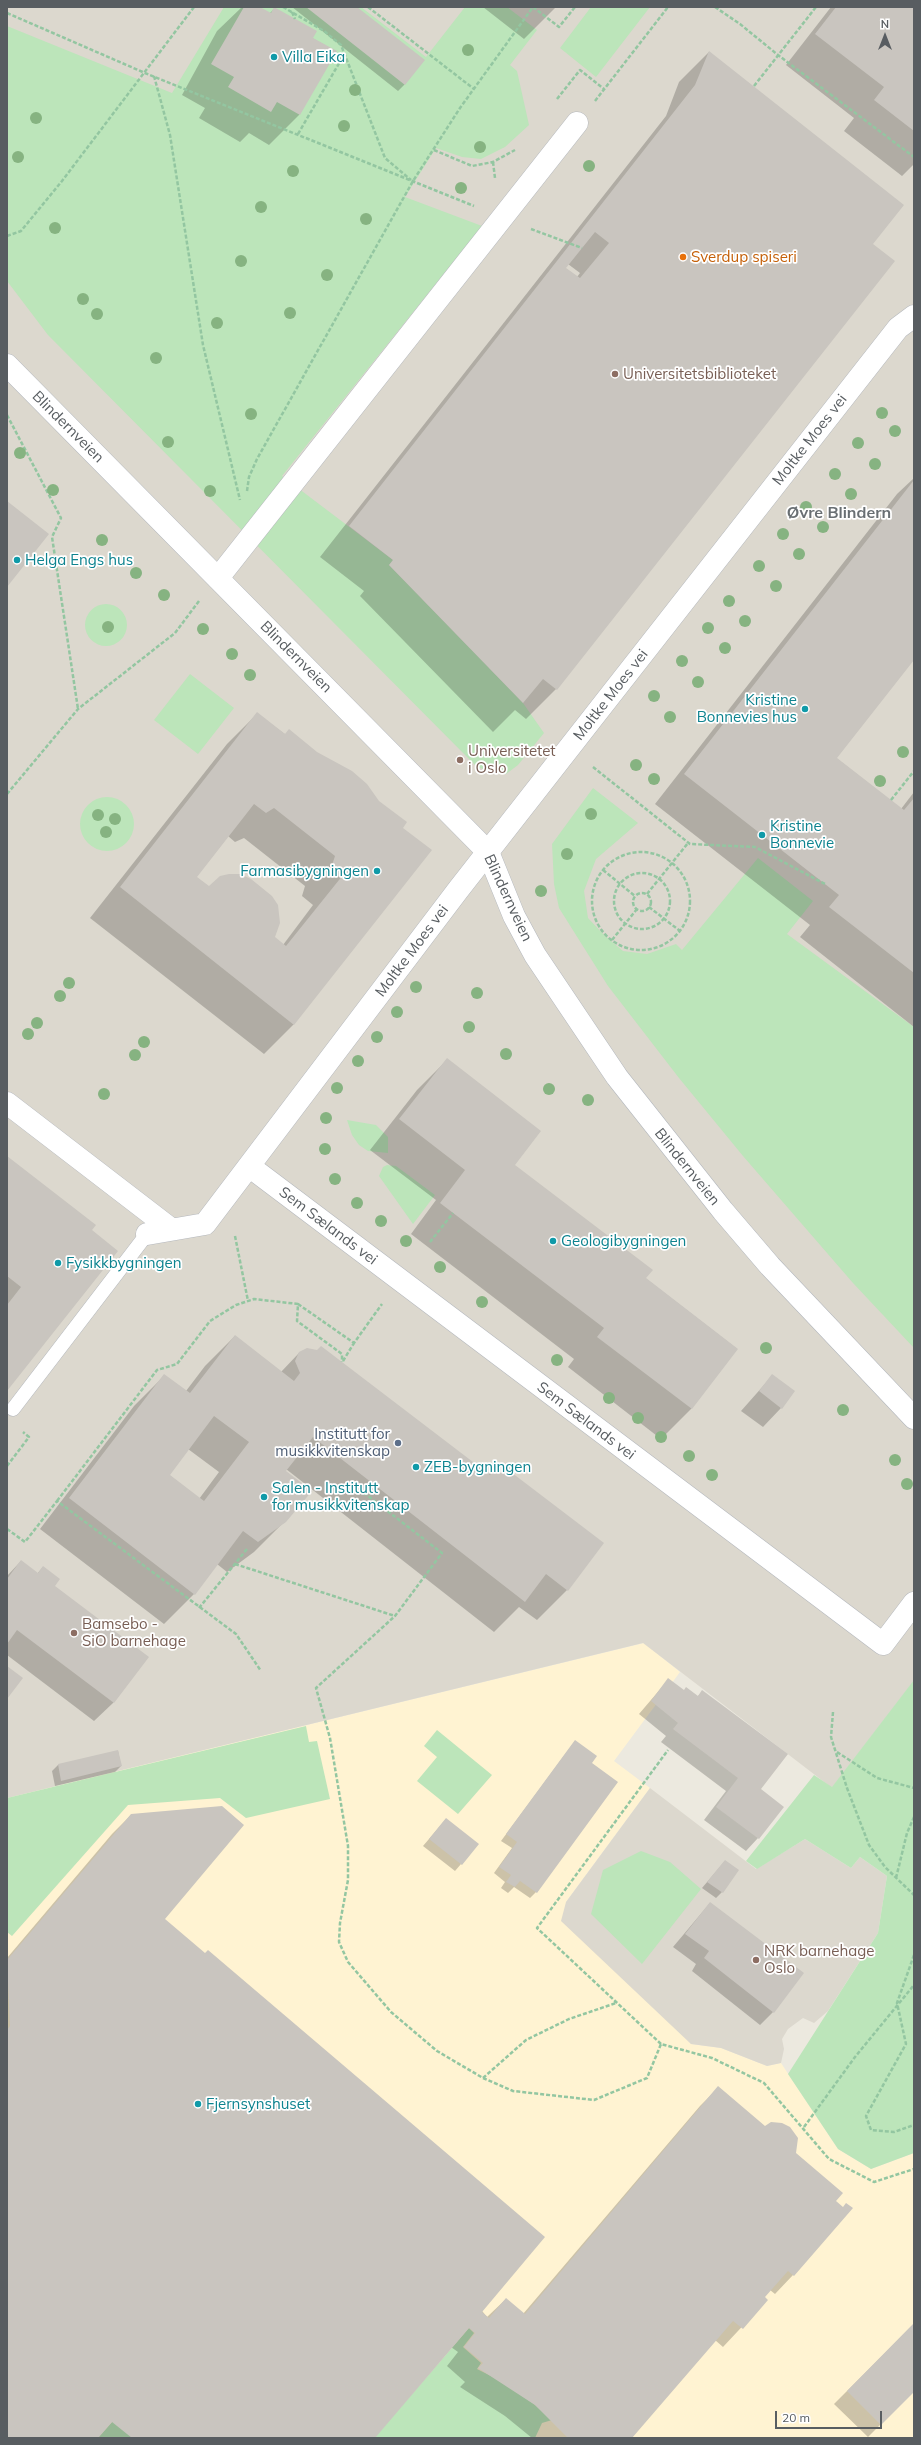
<!DOCTYPE html>
<meta charset="utf-8">
<style>
body{margin:0}
#map{position:relative;width:921px;height:2445px;overflow:hidden;background:#ece9df;font-family:Mulish,sans-serif}
canvas{display:block}
.frame{position:absolute;inset:0;border:8px solid #585d61;pointer-events:none}
.north{position:absolute;left:865px;top:16px;width:40px;height:40px;-webkit-text-stroke:3px #fff;paint-order:stroke;rotate:0deg;font-size:11px;font-weight:700;line-height:16px;text-align:center;color:#585d61}
.north::after{content:'';display:block;margin:auto;width:14px;height:18px;background:#585d61;clip-path:polygon(50% 0,100% 100%,50% 72%,0 100%)}
.scale{position:absolute;left:775px;top:2411px;width:107px;height:18px;box-sizing:border-box;border:2px solid #585d61;border-top:0;padding-left:5px;font-size:12px;line-height:14px;white-space:nowrap;color:#585d61;-webkit-text-stroke:3px #fff;paint-order:stroke}
</style>
<div id="map">
<canvas width="921" height="2445"></canvas>
<div class="frame"></div>
<div class="north">N</div>
<div class="scale">20 m</div>
</div>
<script>
const ctx = document.querySelector('canvas').getContext('2d');
ctx.lineJoin = 'round';
function paint(path, color) {
  ctx.fillStyle = color;
  ctx.fill(path, 'evenodd');
}
function toPath(rows) {
  const path = new Path2D();
  for (const r of rows) {
    if (r.length === 3) {
      path.moveTo(r[0] + r[2], r[1]);
      path.arc(r[0], r[1], r[2], 0, 2 * Math.PI);
      continue;
    }
    path.moveTo(r[0], r[1]);
    for (let i = 2; i < r.length; i += 2) path.lineTo(r[i], r[i + 1]);
  }
  return path;
}
function strokePath(path, color, width, dash) {
  ctx.strokeStyle = color;
  ctx.lineWidth = width;
  ctx.lineCap = dash ? 'butt' : 'round';
  ctx.setLineDash(dash || []);
  ctx.stroke(path);
}
function write(font, color, halo, rows, align = 'center') {
  ctx.font = font + ' Mulish,sans-serif';
  ctx.lineWidth = 3.5;
  ctx.setLineDash([]);
  ctx.textBaseline = 'middle';
  ctx.strokeStyle = halo;
  ctx.fillStyle = color;
  for (const [text, x, y, turn = 0] of rows) {
    ctx.save();
    ctx.translate(x, y);
    ctx.rotate((+turn || 0) * Math.PI / 180);
    ctx.textAlign = isNaN(turn) ? turn : align;
    if (halo) ctx.strokeText(text, 0, 0);
    ctx.fillText(text, 0, 0);
    ctx.restore();
  }
}
const commercial = toPath([
 [644,1643,680,1672,614,1761,650,1788,566,1902,691,2044,721,2048,767,2066,781,2063,838,2149,871,2169,914,2153,914,2438,7,2438,7,1798]
]);
const education = toPath([
 [7,7,914,7,914,1681,832,1788,643,1643,7,1798],
 [650,1788,756,1869,805,1839,851,1868,860,1857,887,1876,878,1933,828,2011,814,2023,803,2018,788,2029,782,2039,784,2049,781,2063,767,2066,721,2048,691,2044,561,1921,566,1902]
]);
const green = toPath([
 [224,7,361,7,426,57,465,7,507,7,537,30,510,65,517,71,529,125,505,147,481,159,462,157,436,148,405,197,482,226,282,476,393,560,389,565,523,703,544,733,518,765,506,774,489,772,476,766,48,335,7,281,7,26,172,93],
 [591,7,650,7,596,77,560,48],
 [106,625,21],
 [190,674,234,708,198,754,154,720],
 [593,788,638,823,596,859,584,891,588,918,605,936,623,951,647,954,676,944,682,950,758,858,813,901,787,934,914,1027,914,1348,853,1283,743,1156,679,1078,608,986,559,908,554,884,552,844],
 [107,824,27],
 [347,1120,376,1125,388,1137,388,1153,368,1151,359,1145,352,1135],
 [387,1165,396,1166,435,1195,413,1224,379,1176,383,1167],
 [914,1680,914,2153,871,2169,838,2149,788,2074,878,1933,887,1876,860,1857,851,1868,805,1839,757,1869,746,1861,814,1775,832,1787],
 [306,1726,309,1742,317,1741,330,1799,246,1818,220,1798,128,1805,12,1936,7,1932,7,1798],
 [437,1730,492,1775,458,1814,417,1781,437,1757,424,1746],
 [641,1851,670,1862,701,1889,642,1964,591,1914,603,1870],
 [469,2328,474,2333,463,2347,481,2363,477,2369,497,2379,534,2404,552,2420,542,2423,535,2438,374,2438],
 [113,2421,133,2438,98,2438]
]);
const shadow = toPath([
 [242,7,258,7,269,14,274,9,312,38,335,51,299,115,269,145,249,133,240,142,199,118,205,108,182,95,217,31],
 [292,7,356,7,405,84,398,91],
 [483,7,556,7,524,39],
 [831,7,914,7,914,164,902,176,844,131,854,118,786,65],
 [709,52,872,244,556,689,526,719,515,710,493,732,360,596,364,591,320,557,666,116,679,82],
 [568,264,580,273,577,277,565,268],
 [914,478,914,658,836,758,901,809,914,792,914,1027,800,937,810,925,655,804,897,494],
 [257,714,379,802,402,828,294,1024,264,1054,90,918,227,744],
 [228,836,235,842,244,838,305,886,302,896,313,905,283,945,196,877],
 [447,1060,513,1165,645,1278,737,1349,691,1409,661,1439,568,1367,574,1359,411,1234,436,1200,370,1150,417,1090],
 [7,1157,91,1231,7,1390],
 [235,1336,281,1372,299,1353,488,1475,499,1464,602,1543,567,1590,537,1620,519,1607,494,1632,286,1469,285,1521,254,1552,227,1572,217,1564,194,1594,164,1624,40,1529,134,1406,164,1376,186,1391,205,1366],
 [188,1449,219,1472,199,1499,169,1475],
 [772,1376,781,1408,763,1427,741,1411],
 [21,1561,37,1574,43,1567,53,1586,147,1657,113,1703,94,1721,7,1655,7,1576],
 [668,1680,684,1691,697,1697,702,1692,760,1790,758,1838,746,1851,704,1820,726,1791,661,1742,666,1736,639,1714],
 [575,1741,591,1764,536,1892,530,1898,514,1887,508,1893,501,1888,505,1882,494,1873,512,1848,501,1841],
 [118,1751,121,1766,115,1772,55,1786,52,1771,58,1765],
 [131,1815,163,1919,487,2317,506,2299,523,2314,700,2106,718,2088,795,2153,834,2201,793,2275,775,2294,770,2290,764,2297,767,2300,723,2347,715,2340,631,2438,532,2438,505,2416,460,2387,465,2382,447,2366,458,2352,451,2347,373,2438,7,2438,7,1958,112,1834],
 [446,1819,461,1864,455,1871,423,1846],
 [725,1861,722,1892,716,1898,702,1888],
 [710,1903,802,1973,773,2012,760,2025,692,1971,696,1964,673,1947],
 [914,2324,914,2391,868,2437,834,2404]
]);
const building = toPath([
 [244,7,260,7,271,13,274,7,317,31,313,38,337,51,300,115,277,102,271,112,228,87,234,77,211,64],
 [306,7,357,7,425,60,405,85],
 [836,7,914,7,914,131,874,100,884,87,815,34],
 [709,51,904,205,873,244,895,261,557,690,543,679,523,703,389,565,393,560,349,526,695,85],
 [595,232,609,243,580,278,566,268],
 [914,480,914,660,837,758,904,810,914,798,914,973,829,907,839,895,684,774],
 [7,501,49,534,7,587],
 [257,712,285,734,289,729,317,752,352,771,367,784,379,801,407,822,403,828,432,850,294,1025,120,887],
 [254,804,266,813,274,808,335,856,332,865,343,875,286,946,275,937,280,923,278,905,272,896,251,879,240,874,229,874,220,876,209,886,197,877],
 [447,1058,541,1131,515,1165,653,1270,646,1278,738,1349,692,1409,597,1337,604,1328,440,1203,465,1170,399,1119],
 [7,1156,96,1225,92,1230,118,1251,7,1391,7,1305,21,1287,7,1276],
 [235,1335,294,1381,300,1373,295,1361,299,1352,307,1348,317,1350,321,1346,490,1475,499,1463,604,1543,568,1591,546,1574,525,1602,313,1437,286,1471,312,1491,286,1522,258,1542,243,1531,195,1595,69,1498,164,1374,190,1393],
 [214,1416,249,1442,204,1501,170,1475],
 [772,1374,795,1391,782,1409,759,1391],
 [21,1560,38,1573,43,1566,60,1579,55,1586,149,1657,114,1703,17,1630,7,1644,7,1579],
 [7,1666,23,1678,7,1699],
 [668,1678,684,1690,686,1687,698,1696,702,1690,788,1754,761,1789,784,1807,759,1839,716,1807,738,1778,673,1729,678,1723,651,1701],
 [575,1740,597,1756,592,1763,618,1782,537,1893,520,1881,515,1887,506,1882,511,1875,499,1867,517,1842,506,1834],
 [118,1750,122,1766,61,1781,58,1764],
 [222,1806,244,1825,165,1919,205,1953,208,1950,545,2237,482,2312,489,2318,506,2298,525,2314,718,2086,765,2126,771,2122,782,2123,790,2127,798,2138,796,2153,843,2193,836,2201,843,2207,846,2203,853,2208,794,2276,788,2271,765,2297,768,2300,743,2329,733,2321,632,2438,568,2438,535,2405,478,2368,483,2363,464,2347,475,2333,469,2328,375,2438,132,2438,112,2422,98,2438,7,2438,7,2030,10,2026,7,1960,131,1814],
 [446,1818,479,1844,462,1865,429,1839],
 [725,1860,739,1870,723,1893,707,1882],
 [710,1902,804,1973,774,2013,704,1958,709,1951,685,1934],
 [914,2323,914,2392,881,2425,847,2391]
]);
const path = toPath([
 [283,7,324,31,341,45,385,158,411,180],
 [368,7,474,89],
 [533,7,559,27,575,7],
 [715,7,740,24,778,55,914,157],
 [292,12,295,19],
 [7,13,145,73,474,206],
 [154,76,170,135,203,345,240,500],
 [754,86,816,7],
 [557,99,580,70,604,89],
 [595,101,668,7],
 [298,134,345,53],
 [434,150,472,166,493,162,515,150],
 [493,162,495,178],
 [531,229,582,248],
 [7,236,21,231,62,181,194,7],
 [7,415,61,518,52,537,78,709],
 [247,491,249,477,257,459,413,181,460,108,533,7],
 [593,767,690,844,755,847,825,884],
 [7,794,78,709,175,633,199,601],
 [891,800,914,771],
 [641,901,49],
 [603,870,635,896],
 [642,901,28],
 [642,902,9],
 [647,894,688,843],
 [649,907,680,931],
 [612,940,637,909],
 [235,1236,248,1301],
 [430,1242,453,1213],
 [298,1304,354,1343,382,1304],
 [343,1361,354,1343],
 [7,1466,29,1437,23,1432],
 [359,1489,442,1553,395,1616,316,1688,330,1738,348,1846,348,1880,340,1923,339,1942,348,1962,391,2012,437,2051,483,2078,513,2091,594,2100,647,2078,661,2044,712,2058,764,2083,829,2159,874,2182,914,2169],
 [57,1501,157,1370,177,1364,210,1321,236,1305,254,1299,298,1304,297,1321,342,1354,342,1362],
 [7,1529,25,1542,57,1501,236,1634,261,1671],
 [235,1564,395,1616],
 [199,1608,247,1549],
 [833,1712,831,1737,847,1788,869,1845,885,1867,914,1895],
 [837,1752,877,1778,914,1788],
 [896,1878,907,1833,914,1817],
 [914,1955,897,2003,906,2044,866,2116,871,2130,894,2132,914,2125],
 [661,2044,537,1928,668,1750],
 [483,2078,526,2040,569,2019,616,2003],
 [804,2127,855,2057,914,1985]
]);
const lane = toPath([
 [13,1409,147,1234]
]);
const street = toPath([
 [218,578,577,123],
 [7,1103,171,1229],
 [249,1166,883,1644,914,1603],
 [147,1234,205,1224,458,890,598,711,898,328,914,316]
]);
const secondary = toPath([
 [7,365,488,852,514,916,535,955,617,1077,723,1211,770,1266,914,1418]
]);
const trees = [
 [468,50],
 [355,90],
 [36,118],
 [344,126],
 [480,147],
 [18,157],
 [589,166],
 [293,171],
 [461,188],
 [261,207],
 [366,219],
 [55,228],
 [241,261],
 [327,275],
 [83,299],
 [290,313],
 [97,314],
 [217,323],
 [156,358],
 [882,413],
 [251,414],
 [895,431],
 [168,442],
 [858,443],
 [20,453],
 [875,464],
 [835,474],
 [53,490],
 [210,491],
 [851,494],
 [806,507],
 [823,527],
 [783,534],
 [102,540],
 [799,554],
 [759,566],
 [136,573],
 [776,586],
 [164,595],
 [729,601],
 [745,621],
 [108,627],
 [708,628],
 [203,629],
 [725,648],
 [232,654],
 [682,661],
 [250,675],
 [698,682],
 [654,696],
 [670,717],
 [903,752],
 [636,765],
 [654,779],
 [880,781],
 [591,814],
 [98,815],
 [115,819],
 [106,832],
 [567,854],
 [541,891],
 [69,983],
 [416,987],
 [477,993],
 [60,996],
 [397,1012],
 [37,1023],
 [469,1027],
 [28,1034],
 [377,1037],
 [144,1042],
 [506,1054],
 [135,1055],
 [358,1061],
 [337,1088],
 [549,1089],
 [104,1094],
 [588,1100],
 [326,1118],
 [325,1149],
 [335,1179],
 [357,1203],
 [381,1221],
 [406,1241],
 [440,1267],
 [482,1302],
 [766,1348],
 [557,1360],
 [609,1398],
 [843,1410],
 [638,1418],
 [661,1437],
 [689,1456],
 [895,1460],
 [712,1475],
 [907,1484]
];
const markers = [
 [274,57,4,"#0f9aa8"],
 [683,257,4,"#e8710a"],
 [615,374,4,"#8d6e63"],
 [17,560,4,"#0f9aa8"],
 [805,709,4,"#0f9aa8"],
 [460,760,4,"#8d6e63"],
 [762,835,4,"#0f9aa8"],
 [377,871,4,"#0f9aa8"],
 [553,1241,4,"#0f9aa8"],
 [58,1263,4,"#0f9aa8"],
 [398,1443,4,"#5c6f8a"],
 [416,1467,4,"#0f9aa8"],
 [264,1497,4,"#0f9aa8"],
 [74,1633,4,"#8d6e63"],
 [756,1960,4,"#8d6e63"],
 [198,2104,4,"#0f9aa8"]
];
const cultureNames = [
 ["Villa Eika",282,57],
 ["Helga Engs hus",25,560],
 ["Kristine",797,700,"right"],
 ["Bonnevies hus",797,717,"right"],
 ["Kristine",770,826],
 ["Bonnevie",770,843],
 ["Farmasibygningen",369,871,"right"],
 ["Geologibygningen",561,1241],
 ["Fysikkbygningen",66,1263],
 ["ZEB-bygningen",424,1467],
 ["Salen - Institutt",272,1488],
 ["for musikkvitenskap",272,1505],
 ["Fjernsynshuset",206,2104]
];
const foodNames = [
 ["Sverdup spiseri",691,257]
];
const educationNames = [
 ["Universitetsbiblioteket",623,374],
 ["Universitetet",468,751],
 ["i Oslo",468,768],
 ["Bamsebo -",82,1624],
 ["SiO barnehage",82,1641],
 ["NRK barnehage",764,1951],
 ["Oslo",764,1968]
];
const streetNames = [
 ["Blindernveien",68,427,45],
 ["Moltke Moes vei",810,440,-52],
 ["Blindernveien",296,657,45],
 ["Moltke Moes vei",611,695,-52],
 ["Blindernveien",508,898,65],
 ["Moltke Moes vei",412,951,-53],
 ["Blindernveien",687,1167,51],
 ["Sem Sælands vei",328,1226,37],
 ["Sem Sælands vei",586,1421,37]
];
const serviceNames = [
 ["Institutt for",390,1434],
 ["musikkvitenskap",390,1451]
];
const neighbourhoodNames = [
 ["Øvre Blindern",839,513]
];
paint(commercial, '#fff3d2');
paint(education, '#dcd8ce');
paint(green, '#bce5ba');
paint(shadow, '#0003');
paint(building, '#c9c5bf');
strokePath(lane, '#b5b8bd', 15);
strokePath(street, '#b5b8bd', 23);
strokePath(secondary, '#b3b7bd', 23);
strokePath(path, '#93c6a1', 2.5, [4, 2]);
strokePath(lane, '#fff', 14);
strokePath(street, '#fff', 22);
strokePath(secondary, '#fff', 22);
ctx.fillStyle = '#86b381';
for (const [x, y] of trees) {
  ctx.beginPath();
  ctx.arc(x, y, 6, 0, 2 * Math.PI);
  ctx.fill();
}
for (const [x, y, r, color] of markers) {
  const dot = new Path2D();
  dot.arc(x, y, r, 0, 2 * Math.PI);
  ctx.fillStyle = color;
  ctx.fill(dot);
  strokePath(dot, '#fff', 1.5);
}
write('15px', '#0d838f', '#fff', cultureNames, 'left');
write('15px', '#c56008', '#fff', foodNames, 'left');
write('15px', '#785e54', '#fff', educationNames, 'left');
write('15px', '#585d61', '#fff', streetNames);
write('15px', '#4e5e75', '#fff', serviceNames, 'right');
write('bold 16px', '#696f73', '#fff', neighbourhoodNames);
</script>
